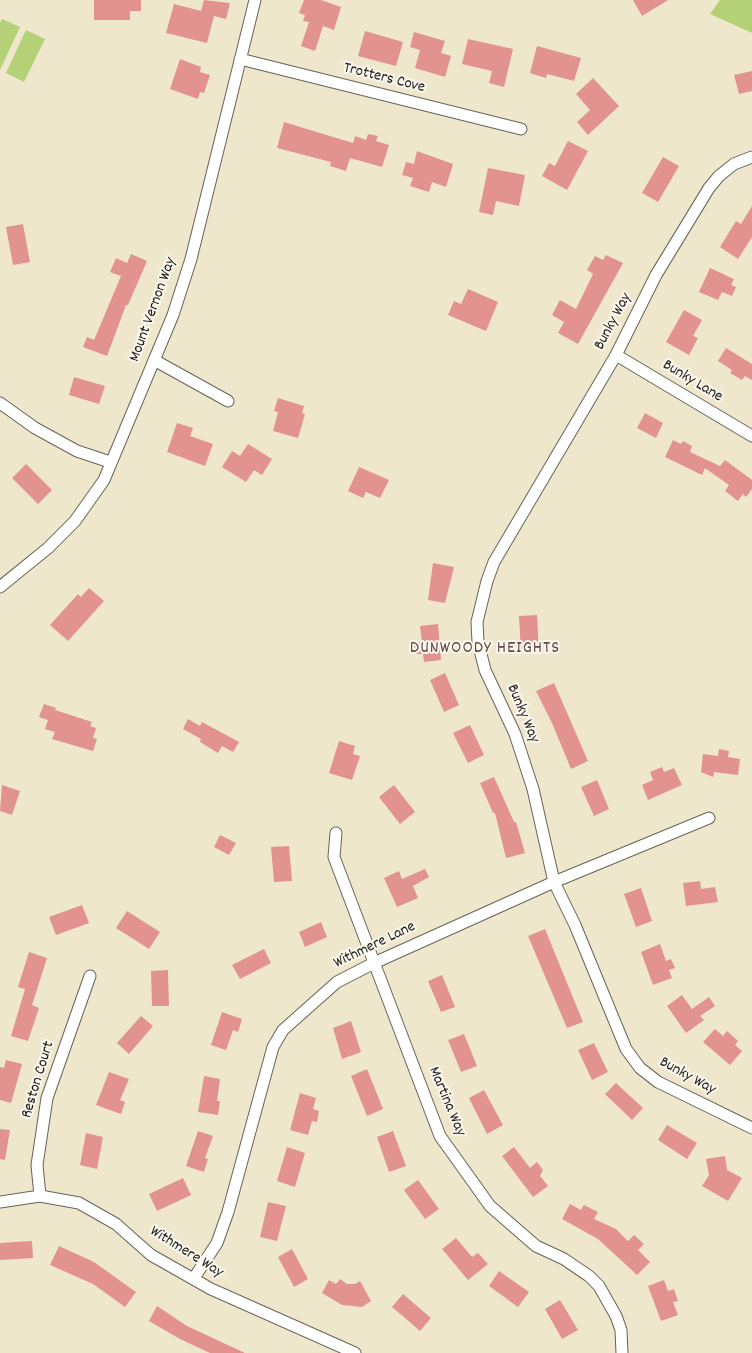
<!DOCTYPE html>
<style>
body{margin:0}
canvas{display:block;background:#efe7cc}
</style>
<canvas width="752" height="1353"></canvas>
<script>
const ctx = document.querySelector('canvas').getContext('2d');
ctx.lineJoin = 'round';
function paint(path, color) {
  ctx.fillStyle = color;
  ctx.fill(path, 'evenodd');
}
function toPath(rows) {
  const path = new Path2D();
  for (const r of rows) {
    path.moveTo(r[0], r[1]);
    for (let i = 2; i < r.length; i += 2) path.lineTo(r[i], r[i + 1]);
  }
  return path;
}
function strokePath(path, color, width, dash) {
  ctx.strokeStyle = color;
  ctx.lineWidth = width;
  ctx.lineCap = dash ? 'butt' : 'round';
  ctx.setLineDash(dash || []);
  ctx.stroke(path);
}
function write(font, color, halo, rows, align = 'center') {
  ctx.font = font + ' Dekko,sans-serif';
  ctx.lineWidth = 4;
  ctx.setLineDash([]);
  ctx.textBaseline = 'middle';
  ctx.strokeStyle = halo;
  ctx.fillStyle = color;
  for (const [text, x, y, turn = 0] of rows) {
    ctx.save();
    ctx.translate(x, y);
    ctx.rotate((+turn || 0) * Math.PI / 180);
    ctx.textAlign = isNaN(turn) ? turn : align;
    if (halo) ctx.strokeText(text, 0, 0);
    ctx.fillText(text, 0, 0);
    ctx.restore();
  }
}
const green = toPath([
 [720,0,752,0,752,33,710,14],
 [2,19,20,27,0,70,0,23],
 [26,30,45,39,24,82,6,73]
]);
const building = toPath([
 [94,0,141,0,141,11,130,11,130,20,94,20],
 [204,0,230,3,226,19,214,16,207,43,166,33,174,4,201,11],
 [304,0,321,0,341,7,334,30,323,26,315,51,301,46,309,22,303,21,305,15,299,13],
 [633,0,668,0,642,16],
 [365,31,403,42,396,66,358,56],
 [414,32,445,41,441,53,451,56,445,77,415,68,420,50,410,47],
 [468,39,513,49,504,87,489,83,492,71,462,64],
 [537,46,581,58,574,81,547,74,546,78,530,73],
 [180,59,201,67,200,72,210,75,204,93,200,92,198,99,170,89],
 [752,71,752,91,739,94,734,75],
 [593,78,619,106,588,135,577,122,590,110,576,94],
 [284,122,353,143,355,136,366,140,368,134,378,136,376,141,389,145,382,167,350,158,346,171,330,166,331,162,277,148],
 [568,141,588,151,567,190,542,176,549,163,555,166],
 [417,151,453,164,446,187,432,182,429,192,410,186,413,178,402,175,406,162,414,164],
 [663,157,679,166,658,202,642,193],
 [488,168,525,175,519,206,496,201,493,215,479,212],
 [752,206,752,237,738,259,720,247,736,221,741,224],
 [23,224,30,262,13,265,6,227],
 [131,254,147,261,128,305,126,305,107,356,83,347,87,337,94,340,121,276,110,272,116,258,127,263],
 [606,255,623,263,578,344,558,333,564,322,552,315,560,300,576,309,593,274,587,270,595,256,603,260],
 [710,268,734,279,731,285,736,287,732,296,722,292,718,300,699,292],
 [468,289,498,302,486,331,448,315,454,301,461,304],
 [684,310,702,320,693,336,698,338,689,355,666,342],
 [726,348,752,364,752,380,745,376,742,380,730,373,732,370,718,361],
 [74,377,105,386,99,404,69,395],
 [278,398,304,406,302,413,305,414,298,438,273,431,278,412,274,411],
 [645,413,663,423,656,438,637,428],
 [177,423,193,428,190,436,213,444,205,466,167,452],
 [673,440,681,444,683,441,692,446,690,452,720,466,725,460,752,480,752,489,746,497,743,494,738,501,725,491,729,485,705,468,702,475,665,457],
 [248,444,272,459,262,475,254,470,246,482,222,467,232,451,240,456],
 [26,464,52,490,38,504,12,478],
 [359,467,389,480,380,498,366,492,363,498,348,491],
 [433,563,454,567,445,603,428,600],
 [89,588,104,601,68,641,50,625,78,594,81,597],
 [537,615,539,651,521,651,519,616],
 [438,624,441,660,424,662,423,654,414,654,414,643,422,642,420,626],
 [445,673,459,705,444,712,430,680],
 [554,683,588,761,571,769,552,723,536,691],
 [44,704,56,708,55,710,92,722,90,726,96,728,93,738,97,739,93,751,52,739,55,732,45,729,48,720,39,717],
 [188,719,200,726,202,722,239,742,233,752,222,746,218,753,200,742,201,739,183,729],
 [470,725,484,755,468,763,453,733],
 [339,741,355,746,353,754,360,756,352,780,329,773],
 [719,749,729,751,728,757,740,759,738,775,714,772,713,777,701,772,703,754,718,756],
 [662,767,664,772,674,768,682,785,648,800,642,785,653,780,650,772],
 [494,777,514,822,516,822,525,853,506,858,495,813,493,813,480,783],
 [597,780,609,809,594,816,581,787],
 [2,785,20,791,12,815,0,811],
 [394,785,415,812,400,824,379,797],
 [220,835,236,843,229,855,214,847],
 [289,846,292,881,274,882,271,847],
 [425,869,429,877,413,886,418,898,397,907,384,878,399,871,402,879],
 [700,881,701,889,715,887,718,902,686,906,683,883],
 [641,888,652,921,636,927,624,894],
 [82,905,89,923,56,935,49,917],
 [127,911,160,932,149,949,116,928],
 [321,922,327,937,305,947,299,932],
 [545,929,583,1022,567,1028,528,936],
 [660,944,666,961,671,959,675,968,669,970,672,978,653,985,641,952],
 [264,949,271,963,240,979,232,965],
 [29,952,47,958,32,1005,39,1008,28,1041,11,1036,25,989,18,987],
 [168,970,169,1006,152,1006,151,971],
 [442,975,455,1007,441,1012,428,981],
 [682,995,692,1009,709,997,715,1006,700,1016,704,1020,686,1033,667,1006],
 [222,1012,242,1019,238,1032,233,1030,226,1050,211,1045],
 [141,1016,153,1026,129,1054,117,1043],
 [351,1021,361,1052,342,1059,333,1028],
 [715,1029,723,1036,727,1031,738,1041,735,1045,742,1051,730,1065,703,1042],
 [464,1034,477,1066,461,1072,448,1040],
 [594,1043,608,1072,592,1080,578,1050],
 [6,1060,22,1064,11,1103,0,1100,0,1067,4,1068],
 [367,1069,383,1109,367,1116,351,1076],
 [109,1072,129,1079,120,1100,125,1102,121,1114,96,1105],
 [204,1076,220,1079,217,1101,220,1101,218,1115,198,1112],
 [616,1083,643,1108,632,1120,605,1094],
 [484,1090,503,1125,487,1134,469,1098],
 [300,1093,316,1098,313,1109,319,1111,317,1122,312,1121,308,1135,290,1130],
 [667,1125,697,1143,687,1159,658,1140],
 [0,1129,10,1130,5,1160,0,1159],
 [198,1131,213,1136,205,1158,208,1159,204,1172,186,1166],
 [393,1131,406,1166,389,1172,377,1137],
 [86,1133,103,1137,97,1169,80,1165],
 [287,1147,305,1153,295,1187,277,1181],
 [514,1147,530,1168,537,1162,543,1170,540,1176,548,1186,533,1197,502,1156],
 [725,1156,727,1170,742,1178,728,1201,702,1186,709,1175,706,1159],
 [183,1178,191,1195,157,1211,149,1194],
 [418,1180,439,1209,425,1219,404,1190],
 [268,1202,286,1206,277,1241,260,1237],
 [570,1204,581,1210,584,1205,598,1212,594,1219,616,1229,628,1241,634,1235,644,1244,638,1250,650,1262,637,1275,598,1239,562,1219],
 [456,1238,472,1257,478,1253,488,1264,468,1280,442,1249],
 [32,1241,33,1258,0,1260,0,1243],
 [59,1246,94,1262,136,1292,125,1307,93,1284,50,1265],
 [292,1249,308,1279,294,1287,278,1257],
 [499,1271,529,1292,518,1307,489,1286],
 [340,1279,347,1284,355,1284,360,1281,371,1301,362,1307,342,1305,322,1293,329,1280,336,1284],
 [664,1280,668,1291,674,1289,678,1301,673,1302,678,1315,661,1321,648,1286],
 [403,1294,431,1318,420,1331,392,1307],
 [560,1300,578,1330,562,1339,545,1309],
 [157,1306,187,1326,245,1353,210,1353,180,1339,149,1321]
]);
const minor = toPath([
 [240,59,521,129],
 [752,157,734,164,719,176,709,188,656,275,616,355,494,562,487,581,477,622,478,642,485,670,515,734,533,789,554,882,575,925,626,1049,640,1068,658,1082,752,1128],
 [616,355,752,436],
 [154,360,228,401],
 [0,403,35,428,77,451,110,462],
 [0,587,48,548,75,521,104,480,173,315,191,259,255,0],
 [336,833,334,857,440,1136,490,1206,536,1246,564,1259,589,1276,599,1286,616,1316,621,1330,622,1353],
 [40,1196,37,1165,47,1098,90,976],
 [0,1202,40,1196,79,1203,116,1224,151,1255,211,1289,355,1353],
 [194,1278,217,1243,228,1212,273,1047,283,1030,337,982,374,963,554,882,709,818]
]);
const streetNames = [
 ["Trotters Cove",384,79,14],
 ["Mount Vernon Way",154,310,-70],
 ["Bunky Way",614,322,-62],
 ["Bunky Lane",692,382,31],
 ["Bunky Way",522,714,67],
 ["Withmere Lane",375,946,-26],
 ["Bunky Way",687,1077,29],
 ["Reston Court",39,1080,-73],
 ["Martina Way",446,1102,67],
 ["Withmere Way",186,1253,32]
];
const neighbourhoodNames = [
 ["DUNWOODY HEIGHTS",485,650]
];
paint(green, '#b4d177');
paint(building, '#e2938f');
strokePath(minor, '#66635a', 13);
strokePath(minor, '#fff', 11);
write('16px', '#1c1c1c', '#fbf7ec', streetNames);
ctx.letterSpacing = '1px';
write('18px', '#614644', '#fbf7ec', neighbourhoodNames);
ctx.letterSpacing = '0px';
</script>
